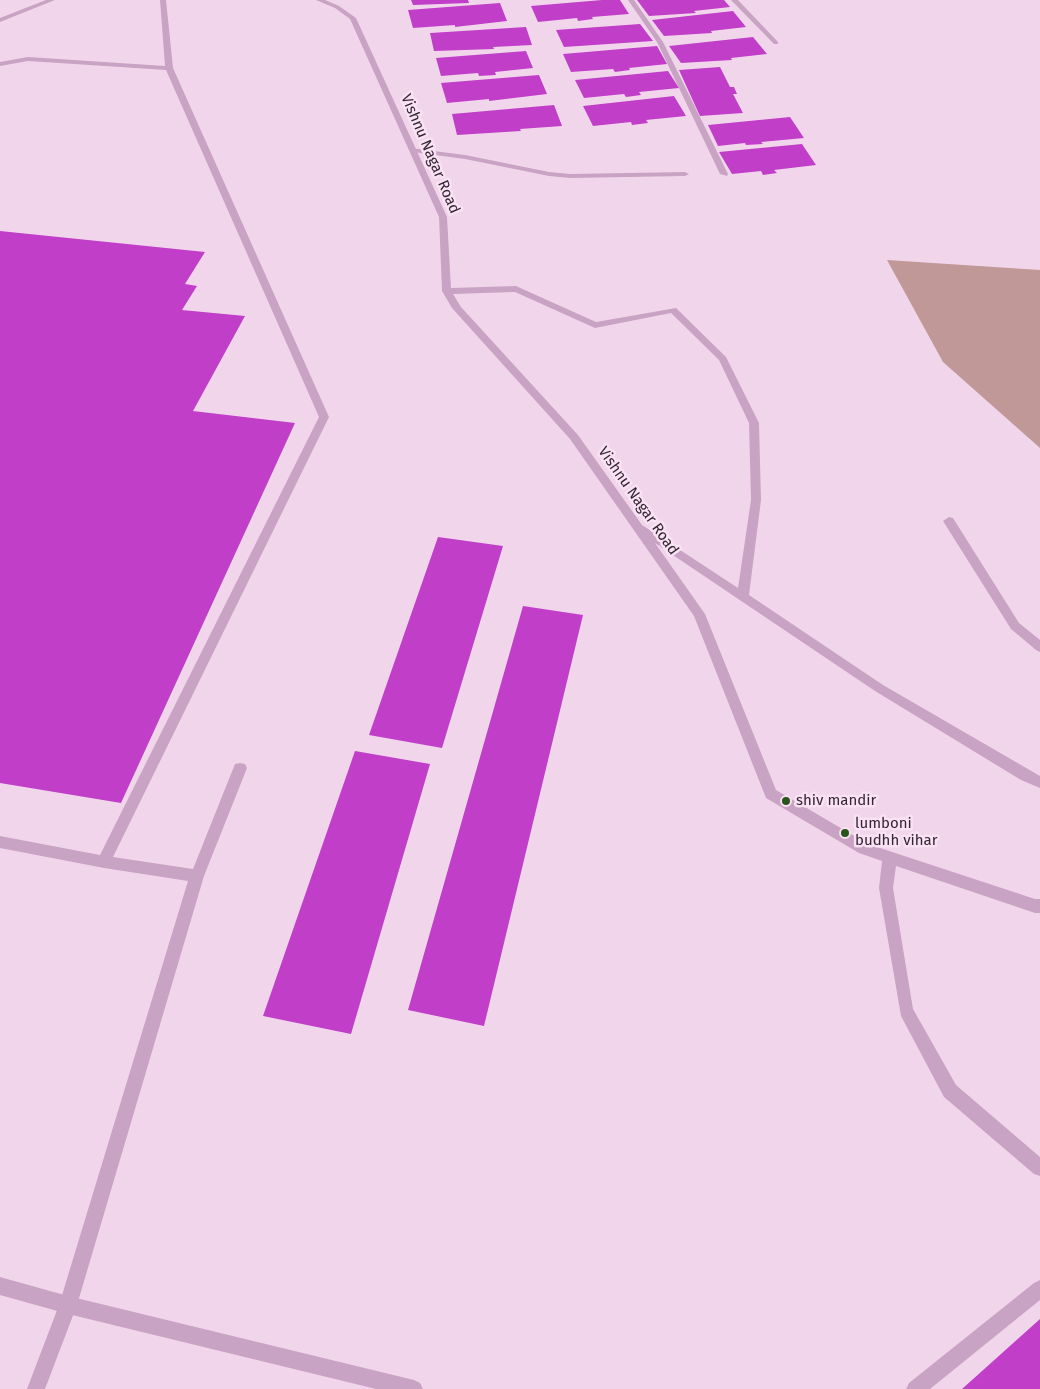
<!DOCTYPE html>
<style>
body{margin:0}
canvas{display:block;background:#f1d6eb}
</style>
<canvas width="1040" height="1389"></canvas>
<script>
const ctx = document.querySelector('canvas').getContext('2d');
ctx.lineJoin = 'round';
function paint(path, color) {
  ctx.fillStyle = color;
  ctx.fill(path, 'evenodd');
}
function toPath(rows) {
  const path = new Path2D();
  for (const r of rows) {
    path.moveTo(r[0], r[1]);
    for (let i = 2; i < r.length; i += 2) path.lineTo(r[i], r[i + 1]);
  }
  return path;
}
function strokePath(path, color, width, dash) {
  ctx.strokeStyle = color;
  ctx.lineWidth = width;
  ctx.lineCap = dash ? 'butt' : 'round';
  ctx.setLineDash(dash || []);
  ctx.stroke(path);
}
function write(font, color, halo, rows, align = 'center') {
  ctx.font = font + ' "Fira Sans",sans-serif';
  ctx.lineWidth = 5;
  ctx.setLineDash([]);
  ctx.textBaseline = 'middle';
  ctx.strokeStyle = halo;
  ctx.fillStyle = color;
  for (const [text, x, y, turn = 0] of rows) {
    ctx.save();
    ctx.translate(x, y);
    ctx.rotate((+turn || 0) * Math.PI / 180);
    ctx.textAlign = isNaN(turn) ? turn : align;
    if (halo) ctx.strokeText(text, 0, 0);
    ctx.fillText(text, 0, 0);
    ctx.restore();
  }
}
const green = toPath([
 [887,260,1040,270,1040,448,943,362]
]);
const building = toPath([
 [411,0,468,0,469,3,413,5],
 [602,0,620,0,629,14,592,17,593,19,578,21,577,18,538,22,531,6],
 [637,0,724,0,730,7,694,11,696,13,649,16],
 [500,3,507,21,455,27,455,25,413,28,408,10],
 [733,11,746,27,711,31,712,33,664,36,652,20],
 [640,24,653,41,564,47,556,30],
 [526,27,532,45,493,47,494,49,434,51,430,33],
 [753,37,767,54,731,58,732,60,681,63,669,46],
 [657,46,667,64,629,68,630,70,615,72,613,69,571,72,563,54],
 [526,51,533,68,495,72,496,75,479,76,478,73,441,76,436,58],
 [720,67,730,87,734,87,737,94,733,94,743,113,700,116,679,70],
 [668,71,679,88,639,92,641,95,626,97,624,94,584,98,575,80],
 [539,75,547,94,489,101,489,99,447,103,441,83],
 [674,96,686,116,646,120,648,123,632,125,631,122,593,126,583,106],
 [554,105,562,126,520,129,521,131,457,135,452,114],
 [790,117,804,138,761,142,763,144,746,145,745,143,718,146,708,125],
 [802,144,816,165,774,170,777,173,763,175,761,171,732,174,719,152],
 [0,231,205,252,185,284,197,286,182,310,245,316,193,411,295,423,121,803,0,783],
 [438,537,503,546,442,748,369,735],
 [523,606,583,615,484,1026,408,1010],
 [355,751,430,764,351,1034,263,1016],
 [1040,1319,1040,1389,962,1389]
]);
const lane = toPath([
 [46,0,55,0,0,22,0,18,46,0],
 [160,0,166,0,173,68,329,417,113,857,193,869,235,764,240,763,245,764,247,768,204,876,77,1305,45,1389,27,1389,59,1305,188,881,104,868,0,848,0,836,100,855,319,417,166,70,28,61,0,66,0,62,28,57,165,66,160,0],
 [410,148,465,155,549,172,570,174,685,172,689,174,685,176,570,178,549,176,465,159,413,152,410,152,410,148]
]);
const street = toPath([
 [316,0,325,0,339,6,356,18,447,217,451,288,516,286,596,322,676,308,726,357,759,423,761,500,749,595,883,685,1040,776,1040,788,1021,780,875,691,655,543,705,614,776,790,868,844,1035,899,1040,899,1040,913,1035,913,896,866,893,888,913,1009,956,1085,1040,1157,1040,1176,1034,1174,944,1097,901,1016,879,888,882,861,859,853,766,798,694,616,570,439,452,308,442,291,439,217,350,19,335,8,316,0],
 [515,292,595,328,671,313,719,360,749,423,751,500,738,588,642,525,578,435,461,307,453,294,515,292],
 [628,0,634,0,663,42,728,174,727,176,720,174,657,42,628,0],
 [731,0,738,0,778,42,778,44,774,44,731,0],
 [949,517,953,518,1019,623,1040,640,1040,652,1036,650,1011,629,943,521,949,517],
 [0,1277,68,1296,414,1380,420,1383,423,1389,376,1389,68,1314,0,1295,0,1277],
 [1040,1280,1040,1300,930,1389,906,1389,909,1383,1034,1283,1040,1280]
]);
const markers = [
 [786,801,5,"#28551a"],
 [845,833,5,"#28551a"]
];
const streetNames = [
 ["Vishnu Nagar Road",430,154,67],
 ["Vishnu Nagar Road",638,501,55]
];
const poiNames = [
 ["shiv mandir",796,801],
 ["lumboni",855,824],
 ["budhh vihar",855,841]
];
paint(green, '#c09897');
paint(building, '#c03ec8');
paint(lane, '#c9a3c3');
paint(street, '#c9a3c3');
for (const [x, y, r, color] of markers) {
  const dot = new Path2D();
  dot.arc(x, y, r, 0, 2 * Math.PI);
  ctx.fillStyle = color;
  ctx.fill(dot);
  strokePath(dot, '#f9e2f3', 2);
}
write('15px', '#332533', '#f9e2f3', streetNames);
write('15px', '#332533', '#f9e2f3', poiNames, 'left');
</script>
